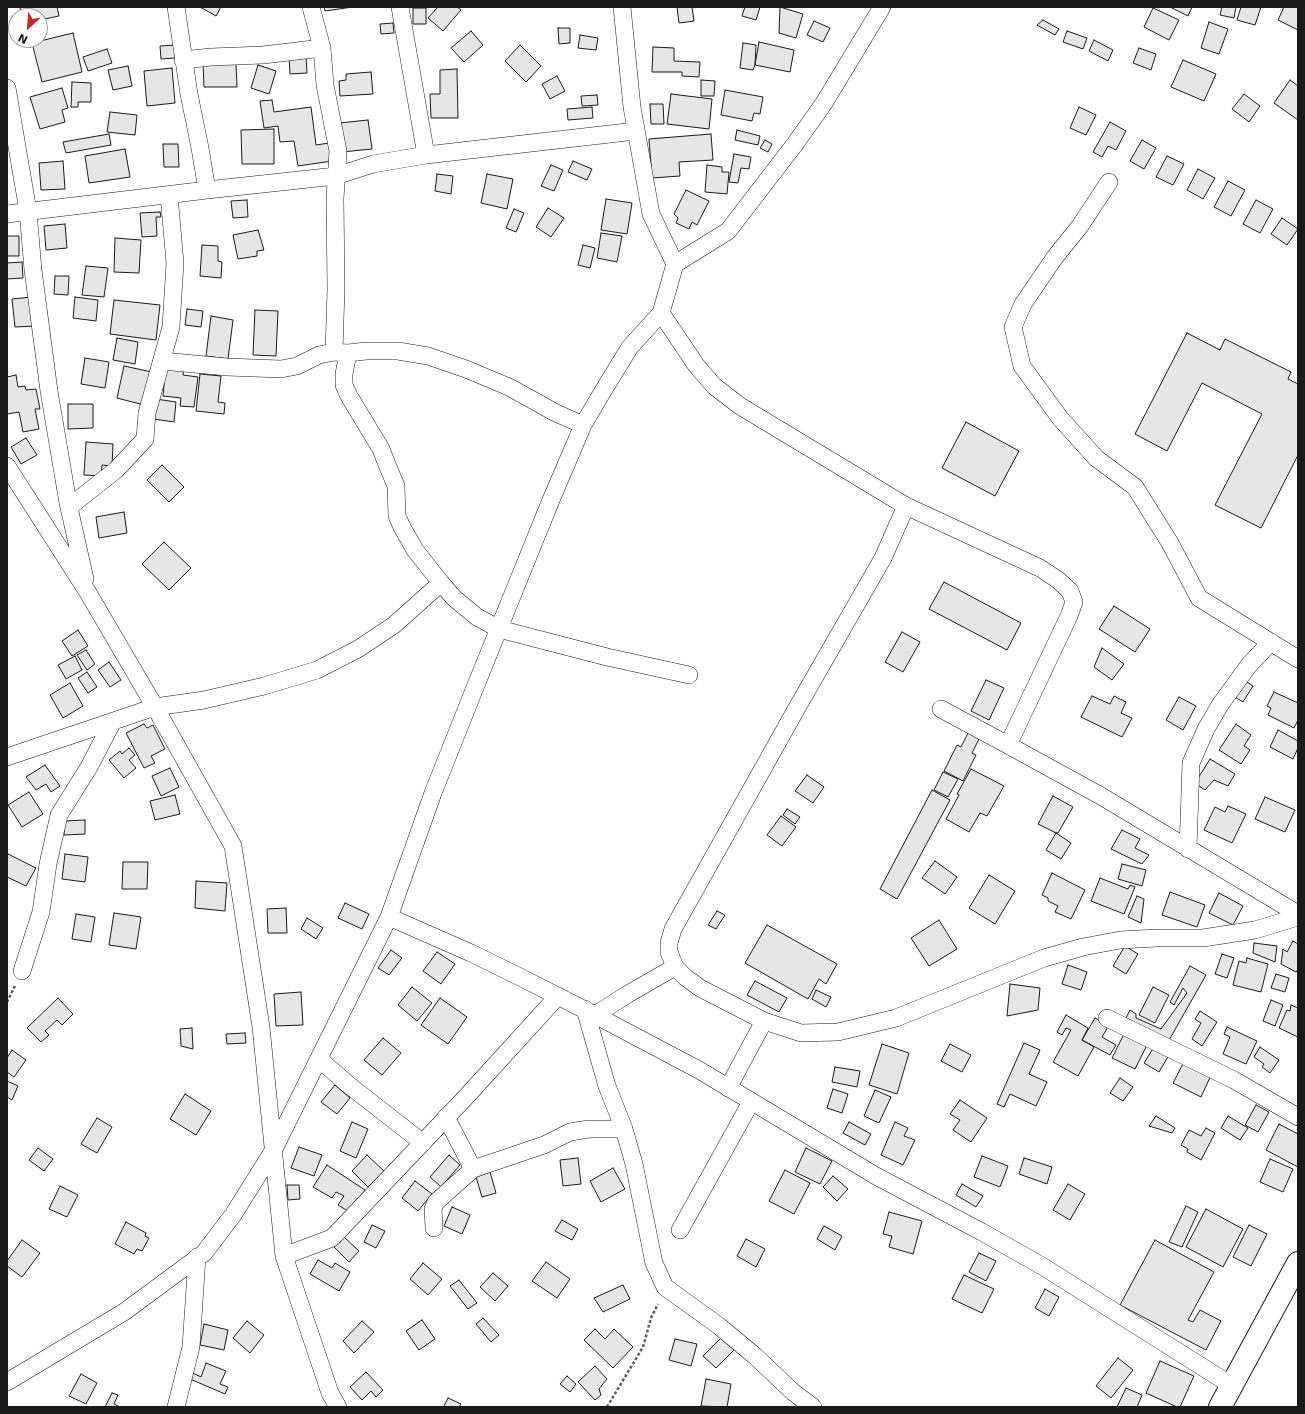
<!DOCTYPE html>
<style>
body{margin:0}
#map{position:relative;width:1305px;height:1414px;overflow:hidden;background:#fff;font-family:"DejaVu Sans",sans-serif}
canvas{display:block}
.frame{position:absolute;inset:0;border:8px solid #1a1a1a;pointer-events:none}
.north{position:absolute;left:8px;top:8px;width:40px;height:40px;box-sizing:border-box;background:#fff;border:1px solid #a3a3a3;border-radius:50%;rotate:206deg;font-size:11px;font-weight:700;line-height:16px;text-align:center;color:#1a1a1a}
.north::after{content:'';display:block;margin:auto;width:14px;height:18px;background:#c62828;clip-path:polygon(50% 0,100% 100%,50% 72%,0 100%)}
</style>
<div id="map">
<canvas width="1305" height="1414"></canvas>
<div class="frame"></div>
<div class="north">N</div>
</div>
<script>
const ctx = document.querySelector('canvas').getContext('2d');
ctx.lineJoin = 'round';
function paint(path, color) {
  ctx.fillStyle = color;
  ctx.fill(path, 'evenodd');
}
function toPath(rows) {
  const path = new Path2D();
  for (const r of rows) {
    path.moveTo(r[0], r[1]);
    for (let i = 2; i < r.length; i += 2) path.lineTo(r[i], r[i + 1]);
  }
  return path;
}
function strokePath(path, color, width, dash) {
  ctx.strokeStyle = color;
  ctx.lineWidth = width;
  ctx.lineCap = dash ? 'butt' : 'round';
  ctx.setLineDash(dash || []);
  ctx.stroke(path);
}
const building = toPath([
 [20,7,57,7,59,16,40,20,40,16,21,16,20,7],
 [200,7,221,7,216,16,200,7],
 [324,7,353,7,325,11,324,7],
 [438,7,457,7,461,10,443,31,428,18,438,7],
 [677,7,692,7,694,21,679,23,677,7],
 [745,7,760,7,756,20,742,16,745,7],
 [780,7,803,14,796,38,779,33,780,7],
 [1170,7,1192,7,1188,16,1170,7],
 [1222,7,1236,7,1234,18,1220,15,1222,7],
 [1241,7,1261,7,1255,25,1237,20,1241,7],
 [1284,7,1298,7,1298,30,1278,20,1284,7],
 [413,8,426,8,426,24,413,24,413,8],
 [1153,8,1179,20,1169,40,1144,27,1153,8],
 [1043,20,1059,29,1055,35,1037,25,1043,20],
 [814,21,830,28,823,42,807,35,814,21],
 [1209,22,1228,29,1219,54,1201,48,1209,22],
 [393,23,394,33,381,34,380,24,393,23],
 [558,28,570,28,570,43,559,44,558,28],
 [471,31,483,45,464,62,451,48,471,31],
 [1067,31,1087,38,1083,49,1063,42,1067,31],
 [73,33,82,72,42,82,32,43,73,33],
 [580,35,598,38,596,50,578,48,580,35],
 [1094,40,1113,50,1108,61,1089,51,1094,40],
 [759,42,794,50,790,72,755,65,759,42],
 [743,43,756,45,755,65,753,70,740,68,743,43],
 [176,45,176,58,161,59,160,46,176,45],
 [520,45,541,66,526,82,505,61,520,45],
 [653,47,674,48,674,61,700,62,699,77,682,76,682,72,652,72,653,47],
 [1139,48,1156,54,1151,70,1133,63,1139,48],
 [107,49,112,63,88,71,83,57,107,49],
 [289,55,306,55,307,73,290,74,289,55],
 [1183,60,1216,74,1204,101,1171,87,1183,60],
 [203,63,236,63,237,87,204,87,203,63],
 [258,65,276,71,269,94,251,88,258,65],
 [128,66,132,86,113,90,108,70,128,66],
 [172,68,175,103,147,106,144,71,172,68],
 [457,69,458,118,431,118,430,94,440,94,440,70,457,69],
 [371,72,373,94,340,96,339,81,346,80,346,74,371,72],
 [557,76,565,91,550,99,542,84,557,76],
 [701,80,715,81,714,96,701,96,701,80],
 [1290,80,1298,86,1298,120,1274,103,1290,80],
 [72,82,91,83,91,102,78,102,78,107,71,107,72,82],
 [62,88,68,108,62,110,65,122,40,129,30,97,62,88],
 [725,90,763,97,760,114,754,113,752,121,721,115,725,90],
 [671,94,712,99,709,129,667,124,671,94],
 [1244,94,1260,106,1249,122,1232,109,1244,94],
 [597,95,598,105,582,106,581,96,597,95],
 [272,100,274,112,311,107,316,145,329,143,332,161,298,166,294,141,280,142,278,126,264,128,260,101,272,100],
 [650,104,663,104,664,124,651,124,650,104],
 [592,107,593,118,568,120,567,109,592,107],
 [1079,107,1096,115,1086,135,1070,128,1079,107],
 [110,112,137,115,135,135,107,132,110,112],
 [368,120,372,149,342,152,339,123,368,120],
 [1110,122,1126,131,1116,150,1108,146,1102,157,1093,152,1110,122],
 [274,129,274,164,242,164,241,130,274,129],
 [737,130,760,136,758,145,735,140,737,130],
 [109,134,111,145,66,153,63,142,109,134],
 [711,134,713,160,679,162,680,176,652,178,649,139,711,134],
 [765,140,772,144,768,152,760,148,765,140],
 [1142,140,1156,148,1144,169,1130,161,1142,140],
 [163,144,178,144,179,167,164,167,163,144],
 [125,149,130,177,89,183,85,156,125,149],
 [734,154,751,157,749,169,741,168,738,183,729,182,734,154],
 [1167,156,1184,164,1173,185,1156,177,1167,156],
 [63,161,65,189,41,190,39,163,63,161],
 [573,161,592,169,587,180,568,172,573,161],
 [551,165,563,170,554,191,541,186,551,165],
 [707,165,722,167,722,172,729,172,727,194,705,192,707,165],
 [1198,169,1215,178,1203,199,1187,190,1198,169],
 [437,174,453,176,451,194,435,191,437,174],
 [487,174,513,179,507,209,481,203,487,174],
 [1228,181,1245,190,1231,216,1214,207,1228,181],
 [686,190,709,201,697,225,692,222,689,229,676,223,678,218,674,214,686,190],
 [606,199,632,203,627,234,601,230,606,199],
 [247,200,248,217,233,218,231,201,247,200],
 [1256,200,1273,209,1260,233,1243,224,1256,200],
 [548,208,564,218,551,237,536,227,548,208],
 [514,209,524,213,516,232,506,228,514,209],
 [160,212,161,217,156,217,157,236,142,237,140,213,160,212],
 [1282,218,1298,229,1287,245,1271,234,1282,218],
 [65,224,67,248,46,250,44,226,65,224],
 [258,230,264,250,257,251,257,256,238,259,233,235,258,230],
 [601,233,622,236,617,262,597,258,601,233],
 [7,236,19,236,19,256,7,256,7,236],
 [115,238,141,240,139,273,114,272,115,238],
 [202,245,218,246,218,261,222,262,221,278,200,276,202,245],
 [583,245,595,248,590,268,578,265,583,245],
 [22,262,23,278,7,279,7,263,22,262],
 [86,266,108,268,104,297,82,295,86,266],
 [55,276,69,276,68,295,54,294,55,276],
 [32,297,35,326,15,327,12,299,32,297],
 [75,297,98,300,96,321,73,318,75,297],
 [114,300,160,305,156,340,110,334,114,300],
 [187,309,203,311,201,327,185,325,187,309],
 [255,310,278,311,276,356,253,355,255,310],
 [211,316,233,320,228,359,206,356,211,316],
 [1187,333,1220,350,1225,339,1291,372,1288,379,1298,384,1298,455,1261,528,1215,505,1262,414,1202,383,1167,451,1135,434,1187,333],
 [117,338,138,342,135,364,113,360,117,338],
 [85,358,109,362,105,388,81,384,85,358],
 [166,365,184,367,183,375,198,377,194,407,180,406,181,398,163,396,166,365],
 [124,366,152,372,144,405,117,398,124,366],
 [200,374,221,376,218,402,225,403,224,414,196,411,200,374],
 [16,375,18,387,25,386,26,390,36,389,40,409,35,409,39,429,23,432,19,412,7,414,7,377,16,375],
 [156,399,176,402,174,422,154,419,156,399],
 [68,404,93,404,93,428,68,429,68,404],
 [966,422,1019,451,995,496,942,468,966,422],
 [26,438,37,455,21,464,11,447,26,438],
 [86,442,113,444,112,466,102,465,101,476,84,475,86,442],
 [162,465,184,487,169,502,147,480,162,465],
 [124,512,127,533,99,538,96,517,124,512],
 [164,542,191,568,169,590,142,564,164,542],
 [944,582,1021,623,1007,650,929,609,944,582],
 [1114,606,1150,629,1135,652,1099,629,1114,606],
 [78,630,88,646,72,656,62,641,78,630],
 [902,632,920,642,903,672,885,662,902,632],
 [1102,648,1124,664,1112,680,1094,667,1102,648],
 [86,650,95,664,87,670,77,655,86,650],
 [75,656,82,670,66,679,58,665,75,656],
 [109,662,121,680,110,687,98,670,109,662],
 [87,672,97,687,88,693,78,678,87,672],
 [1239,677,1253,686,1243,702,1228,693,1239,677],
 [986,680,1004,688,989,720,971,711,986,680],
 [70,683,83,706,63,718,50,695,70,683],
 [1274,692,1298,703,1298,720,1294,728,1268,715,1271,708,1267,706,1274,692],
 [1092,696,1110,704,1114,696,1126,702,1121,713,1132,718,1122,737,1081,717,1092,696],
 [1179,697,1196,706,1183,730,1166,720,1179,697],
 [144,724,147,728,153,725,165,749,151,756,155,763,144,768,126,733,144,724],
 [1236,724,1251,735,1244,746,1250,750,1241,764,1219,750,1236,724],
 [1278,730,1298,741,1298,748,1293,759,1270,747,1278,730],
 [969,731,980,737,972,753,976,755,963,781,944,771,957,745,961,747,969,731],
 [129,748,135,755,129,760,136,768,124,778,109,760,120,751,122,754,129,748],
 [1210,759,1235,774,1228,786,1214,780,1205,790,1195,783,1210,759],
 [45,765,60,786,51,792,46,784,36,790,26,777,45,765],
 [170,768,179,787,161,796,152,776,170,768],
 [971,769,1004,786,987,816,980,813,969,832,946,819,959,795,957,794,971,769],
 [943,772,958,779,948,797,934,790,943,772],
 [807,775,824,787,813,803,795,791,807,775],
 [932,790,950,800,897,899,880,889,932,790],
 [29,792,43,814,22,827,8,805,29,792],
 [175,795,180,814,155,820,150,801,175,795],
 [1053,796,1073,807,1058,833,1056,833,1038,824,1053,796],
 [1265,797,1295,810,1285,832,1255,819,1265,797],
 [1228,806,1246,814,1232,843,1204,830,1215,807,1225,812,1228,806],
 [787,809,800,817,795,824,783,815,787,809],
 [781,816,796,827,782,846,767,835,781,816],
 [85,820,85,834,64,835,64,821,85,820],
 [1122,830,1140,839,1135,848,1149,855,1142,864,1111,849,1122,830],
 [1056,833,1071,843,1061,859,1046,850,1056,833],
 [8,854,36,868,26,886,7,877,7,857,8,854],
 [65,854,88,857,85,882,62,879,65,854],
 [935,861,957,877,945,894,922,878,935,861],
 [123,862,148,862,147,889,122,889,123,862],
 [1122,864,1146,870,1142,886,1118,879,1122,864],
 [1052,873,1085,890,1071,919,1055,912,1058,906,1048,901,1048,898,1042,895,1052,873],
 [989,875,1015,891,995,924,969,908,989,875],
 [1100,878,1128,889,1130,885,1135,887,1124,914,1091,901,1100,878],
 [196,881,227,883,225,911,195,908,196,881],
 [1170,892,1205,905,1197,927,1162,915,1170,892],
 [1219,893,1243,906,1233,925,1209,913,1219,893],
 [1137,896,1144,899,1141,923,1128,917,1137,896],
 [345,903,369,914,362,929,338,918,345,903],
 [286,908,287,933,268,933,267,909,286,908],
 [717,911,725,915,716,929,708,925,717,911],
 [114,913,141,917,136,949,109,945,114,913],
 [76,914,95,917,91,942,72,939,76,914],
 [307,918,323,928,316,939,301,929,307,918],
 [939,920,957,949,929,966,911,938,939,920],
 [767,925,837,964,826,984,819,979,808,999,745,963,767,925],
 [1293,941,1298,944,1298,969,1296,972,1281,964,1283,949,1287,952,1293,941],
 [1254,943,1277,946,1275,962,1253,953,1254,943],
 [1125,946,1138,954,1126,974,1113,966,1125,946],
 [391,950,402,958,389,975,378,968,391,950],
 [437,952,455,964,441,984,423,971,437,952],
 [1222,954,1234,958,1227,978,1215,974,1222,954],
 [1247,958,1268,964,1261,992,1233,985,1239,961,1246,963,1247,958],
 [1068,965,1087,972,1081,990,1062,984,1068,965],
 [1190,966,1206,975,1168,1042,1126,1018,1130,1010,1136,1014,1136,1018,1161,1029,1187,993,1183,988,1174,1005,1170,1002,1190,966],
 [1276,974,1289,978,1285,992,1271,988,1276,974],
 [755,981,787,998,779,1012,747,995,755,981],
 [1010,984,1040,988,1038,1010,1007,1016,1010,984],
 [412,987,432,1003,417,1021,398,1005,412,987],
 [1153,987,1169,995,1155,1023,1139,1015,1153,987],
 [816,990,831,997,826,1007,812,999,816,990],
 [301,992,303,1025,276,1026,274,994,301,992],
 [58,998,73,1014,62,1025,57,1020,45,1031,49,1035,41,1042,27,1028,58,998],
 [440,998,467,1017,448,1044,421,1025,440,998],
 [1271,1000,1283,1005,1275,1026,1263,1021,1271,1000],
 [1291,1005,1298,1008,1298,1037,1279,1028,1287,1010,1290,1011,1291,1005],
 [1200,1011,1217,1022,1202,1046,1192,1039,1201,1023,1195,1019,1200,1011],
 [1066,1015,1088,1028,1082,1040,1094,1047,1078,1076,1053,1062,1071,1030,1066,1028,1062,1035,1057,1032,1066,1015],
 [1095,1018,1109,1025,1102,1037,1116,1045,1110,1055,1082,1040,1095,1018],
 [1227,1027,1257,1041,1246,1064,1223,1054,1230,1037,1224,1034,1227,1027],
 [192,1028,193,1049,181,1046,180,1029,192,1028],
 [245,1033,246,1043,227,1044,226,1034,245,1033],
 [1124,1034,1147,1045,1135,1069,1112,1058,1124,1034],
 [383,1038,401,1053,382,1075,364,1060,383,1038],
 [1024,1043,1040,1050,1029,1074,1047,1082,1036,1106,1010,1094,1004,1107,997,1104,1024,1043],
 [882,1044,909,1053,897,1094,869,1085,882,1044],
 [950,1044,971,1055,962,1072,941,1061,950,1044],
 [1154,1047,1169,1055,1159,1072,1144,1063,1154,1047],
 [1260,1047,1279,1060,1270,1073,1262,1067,1264,1064,1254,1057,1260,1047],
 [12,1050,26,1060,14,1077,7,1072,7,1058,12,1050],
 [1186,1058,1213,1071,1201,1097,1173,1083,1186,1058],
 [835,1067,860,1071,857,1087,832,1082,835,1067],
 [1120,1078,1133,1087,1123,1101,1110,1093,1120,1078],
 [7,1081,18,1086,12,1100,7,1097,7,1081],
 [335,1085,350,1098,337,1114,321,1102,335,1085],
 [833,1089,848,1094,842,1113,827,1108,833,1089],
 [875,1090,891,1097,879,1123,864,1116,875,1090],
 [185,1094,211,1111,196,1135,170,1119,185,1094],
 [960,1100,987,1118,971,1142,953,1130,960,1120,950,1114,960,1100],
 [1256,1105,1269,1112,1258,1132,1245,1125,1256,1105],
 [1156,1116,1175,1128,1172,1133,1149,1126,1156,1116],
 [1228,1116,1248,1128,1240,1140,1221,1128,1228,1116],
 [97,1118,112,1127,97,1153,81,1144,97,1118],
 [352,1122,368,1129,356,1158,340,1151,352,1122],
 [849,1122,871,1134,865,1145,843,1133,849,1122],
 [895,1122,908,1128,904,1136,915,1140,903,1165,881,1155,895,1122],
 [1279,1124,1298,1134,1298,1167,1266,1150,1279,1124],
 [1206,1128,1215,1133,1201,1160,1187,1152,1188,1149,1181,1145,1189,1130,1201,1136,1206,1128],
 [299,1147,322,1155,314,1176,291,1168,299,1147],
 [38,1148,53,1159,44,1171,29,1160,38,1148],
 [806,1148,832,1161,820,1184,795,1172,806,1148],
 [367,1155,384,1171,368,1187,352,1171,367,1155],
 [449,1155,460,1165,441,1187,430,1177,449,1155],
 [982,1156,1008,1166,1000,1187,974,1177,982,1156],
 [578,1158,581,1184,563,1186,560,1160,578,1158],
 [1024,1158,1052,1167,1047,1184,1019,1174,1024,1158],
 [1270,1159,1293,1169,1283,1192,1260,1182,1270,1159],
 [327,1165,365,1190,351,1213,338,1205,344,1196,336,1192,332,1198,313,1187,327,1165],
 [613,1168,625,1189,601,1202,590,1181,613,1168],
 [785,1170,810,1183,794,1214,769,1201,785,1170],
 [490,1172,496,1193,482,1197,476,1177,490,1172],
 [833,1176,848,1189,837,1201,823,1187,833,1176],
 [415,1181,432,1194,418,1211,402,1198,415,1181],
 [962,1184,983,1196,976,1207,956,1195,962,1184],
 [1068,1184,1085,1194,1070,1220,1053,1210,1068,1184],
 [287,1185,299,1185,300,1199,288,1200,287,1185],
 [60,1186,78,1195,67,1217,49,1209,60,1186],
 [1186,1206,1198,1212,1182,1247,1169,1242,1186,1206],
 [452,1207,470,1215,462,1234,444,1226,452,1207],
 [1206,1209,1243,1229,1223,1267,1186,1247,1206,1209],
 [889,1212,922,1221,913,1254,889,1247,892,1236,883,1234,889,1212],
 [562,1220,578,1229,572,1240,555,1231,562,1220],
 [126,1222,146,1233,145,1236,149,1238,142,1251,137,1249,134,1254,115,1244,126,1222],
 [372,1225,385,1231,376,1248,364,1242,372,1225],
 [1249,1225,1267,1234,1251,1266,1233,1257,1249,1225],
 [824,1226,842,1236,835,1250,817,1239,824,1226],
 [344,1237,359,1251,349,1262,334,1247,344,1237],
 [746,1239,765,1249,756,1267,737,1256,746,1239],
 [22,1240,40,1253,22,1277,7,1266,7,1261,22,1240],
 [1155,1240,1214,1272,1188,1320,1193,1322,1200,1310,1221,1321,1206,1350,1120,1305,1155,1240],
 [979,1253,996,1261,986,1281,969,1272,979,1253],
 [318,1260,332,1268,335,1263,350,1272,339,1291,310,1274,318,1260],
 [546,1262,570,1279,557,1298,532,1281,546,1262],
 [423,1263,442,1279,428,1295,410,1279,423,1263],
 [493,1273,508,1286,495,1301,480,1287,493,1273],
 [964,1275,994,1289,982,1313,952,1299,964,1275],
 [459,1280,477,1303,468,1309,450,1286,459,1280],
 [623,1285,630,1299,603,1312,594,1298,623,1285],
 [1045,1289,1059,1297,1049,1316,1035,1308,1045,1289],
 [483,1318,499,1335,491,1342,476,1324,483,1318],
 [422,1320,435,1339,419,1350,406,1331,422,1320],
 [247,1321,264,1335,250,1353,233,1338,247,1321],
 [362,1321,374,1332,354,1353,343,1341,362,1321],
 [204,1324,228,1330,224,1350,200,1345,204,1324],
 [595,1329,605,1339,614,1329,633,1347,613,1368,584,1340,595,1329],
 [721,1338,734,1350,716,1368,703,1356,721,1338],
 [675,1339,697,1344,691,1366,669,1360,675,1339],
 [1118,1358,1133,1370,1111,1398,1096,1386,1118,1358],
 [1160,1361,1194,1376,1180,1407,1177,1407,1146,1393,1160,1361],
 [206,1363,226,1371,220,1384,228,1387,225,1394,190,1379,193,1373,201,1377,206,1363],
 [595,1366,607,1379,599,1389,601,1395,595,1400,578,1382,595,1366],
 [366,1372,383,1390,376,1397,371,1391,362,1400,350,1387,366,1372],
 [81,1374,97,1383,86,1404,69,1396,81,1374],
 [567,1376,576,1384,570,1392,560,1384,567,1376],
 [706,1379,731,1384,727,1407,701,1406,706,1379],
 [1126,1388,1142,1395,1137,1407,1117,1407,1126,1388],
 [112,1393,118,1395,114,1404,120,1407,105,1407,112,1393],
 [448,1398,461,1404,459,1407,446,1407,444,1406,448,1398]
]);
const path = toPath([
 [7,1002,15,986],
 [607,1407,643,1347,651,1318,658,1304]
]);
const street = toPath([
 [176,7,189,94,200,148,207,190],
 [311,7,322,48,325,85,338,151,335,199,336,289,334,352],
 [400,7,426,155],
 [622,7,632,107,651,214,675,264],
 [183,60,211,57,263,55,322,48],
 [7,88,28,211,33,270,49,391,68,503,85,579],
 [1109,182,1080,226,1055,257,1023,304,1013,327,1022,366,1060,418,1096,458,1135,487,1170,543,1199,598,1298,659],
 [7,214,207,190,336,176,373,164,426,155,636,131],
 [661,313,696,365,714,386,740,406,906,506,1040,568,1058,580,1070,591,1074,602,1069,616,1008,745,1101,796,1298,914],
 [348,353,344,374,344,385,349,396,381,449,386,462,396,486,397,516,402,527,415,550,441,583,454,598,477,617,499,629,607,657,689,675],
 [162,361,227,367,281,369,297,366,319,355,334,352,348,353,366,351,398,351,428,356,466,369,509,387,556,413,583,425],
 [7,466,87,591,155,707,233,846,261,1027,284,1256,330,1393,338,1407],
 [69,507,116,470,145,439,147,413,171,327,175,263,169,195],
 [941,709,1008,745],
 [7,757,155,707,204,700,264,686,317,670,358,649,394,625,441,583],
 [1188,849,1191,763,1206,729,1220,705,1249,665,1271,642],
 [389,917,471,953,518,976,595,1015,699,1070,876,1176,982,1232,1042,1266,1231,1385],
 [675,967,669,952,669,943,673,929,798,706,883,558,906,506],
 [22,971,41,912,48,864,59,815,89,767,113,721],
 [585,1009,607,1086,624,1129,634,1164,654,1263,665,1287,719,1326,755,1356,793,1392,813,1407],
 [595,1015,628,994,675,967,685,977,700,988,764,1021,801,1033,838,1032,896,1018,1044,958,1083,947,1120,940,1157,938,1203,938,1255,930,1298,917],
 [1107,1018,1234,1080,1298,1117],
 [319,1059,350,1086,423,1143],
 [728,1088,764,1021],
 [446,1117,473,1169],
 [434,1228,433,1209,436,1202,473,1169,544,1145,570,1132,589,1129,624,1129],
 [680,1230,751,1102],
 [284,1256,332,1238,465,1098,558,996],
 [7,1382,124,1312,204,1253,233,1215,273,1151,389,917,433,793,476,685,551,500,583,425,606,386,630,347,661,313,675,264,728,231,795,144,824,103,882,7],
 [176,1407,191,1347,197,1257]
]);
const primary = toPath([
 [1220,1407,1298,1263]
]);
paint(building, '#e6e6e6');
strokePath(building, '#1a1a1a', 1);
strokePath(street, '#1a1a1a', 18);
strokePath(primary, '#1a1a1a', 24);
strokePath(path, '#5f5f5f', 2.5, [3, 2]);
strokePath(street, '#fff', 17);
strokePath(primary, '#fff', 22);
</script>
